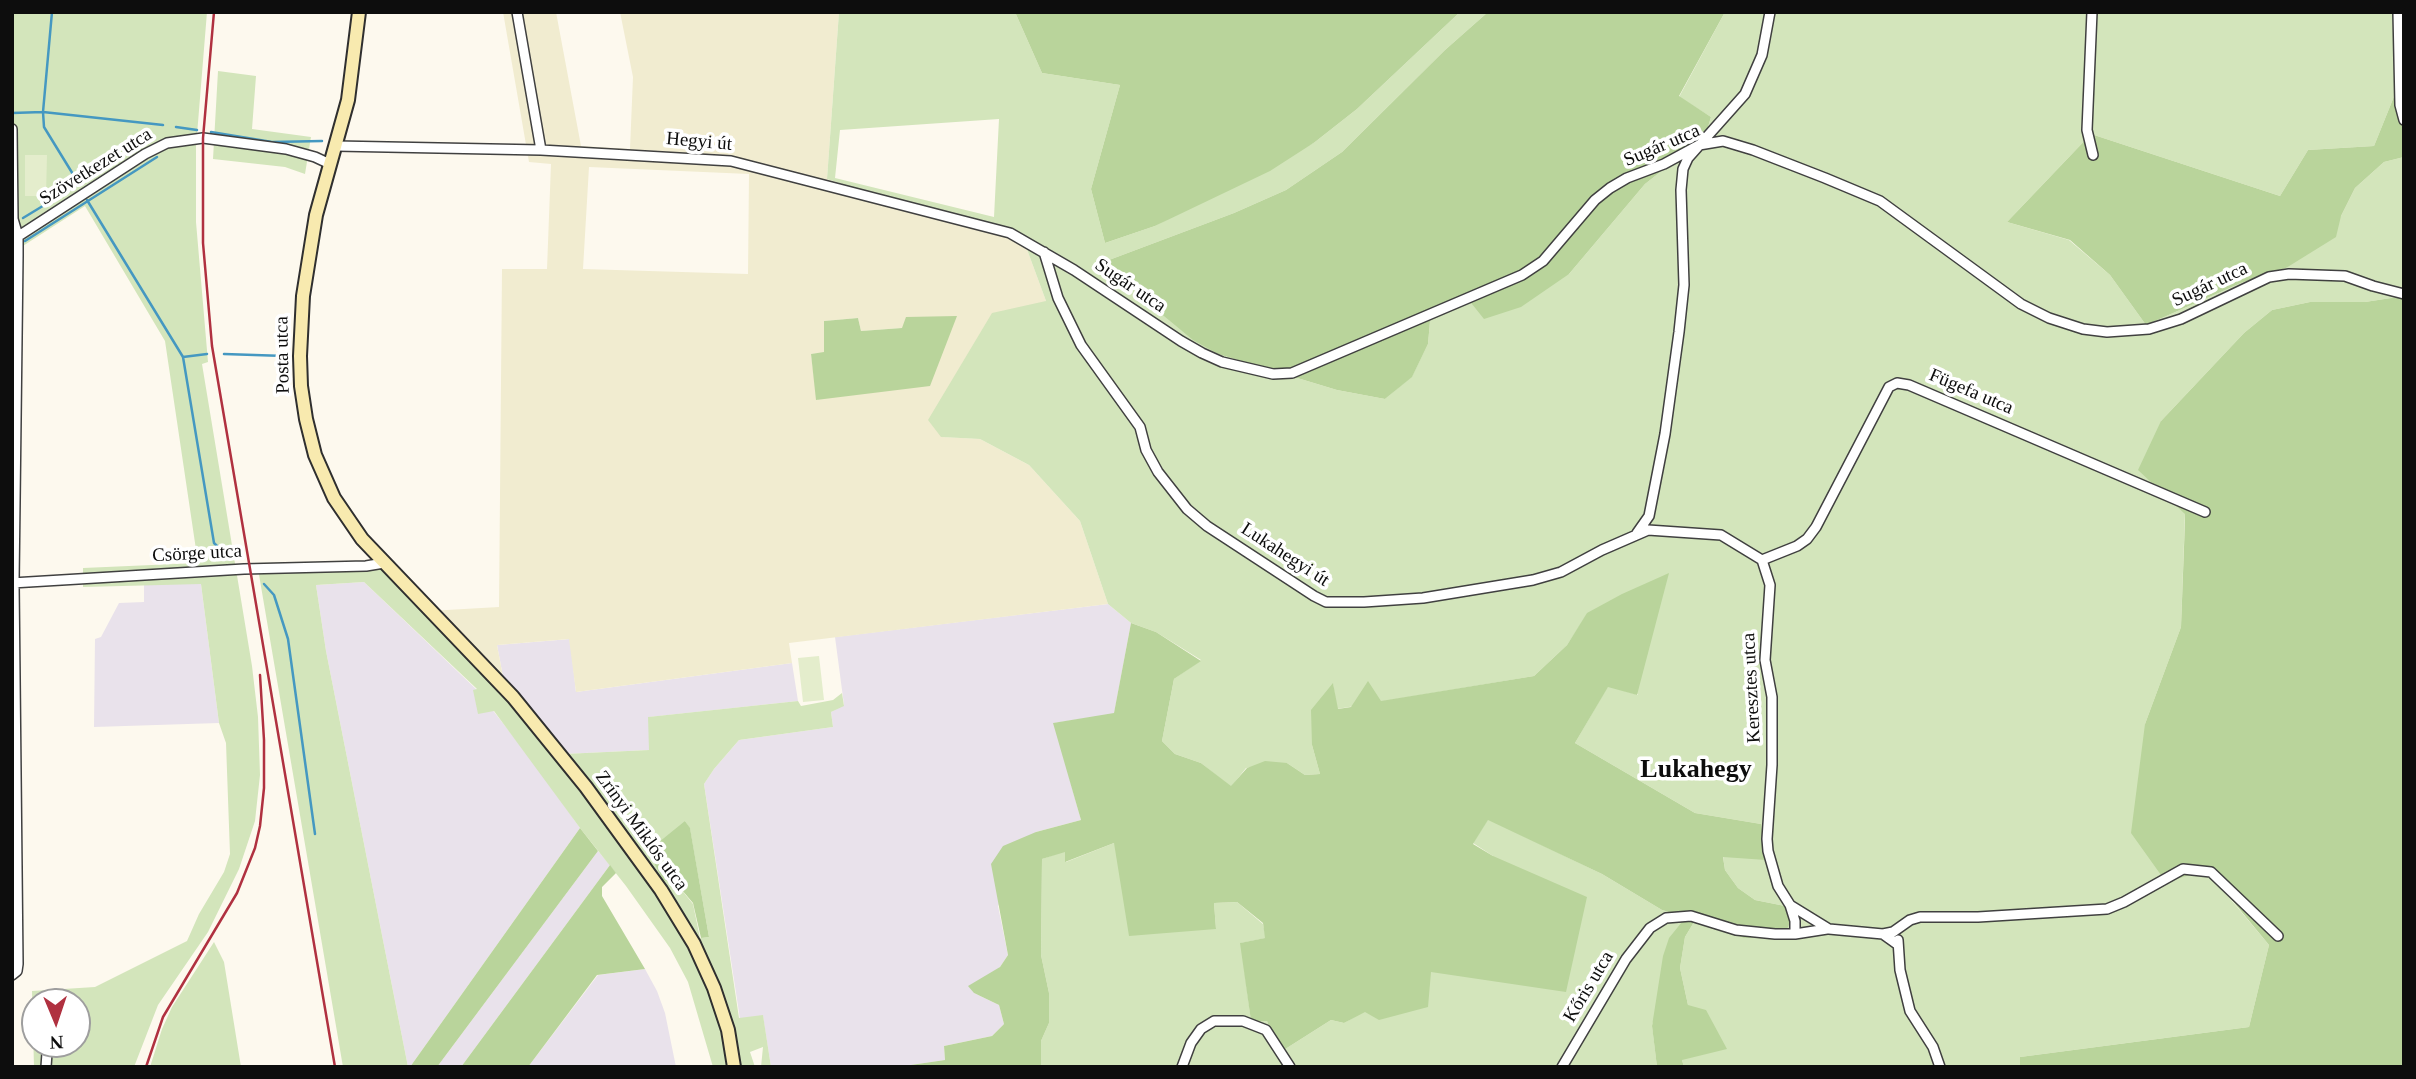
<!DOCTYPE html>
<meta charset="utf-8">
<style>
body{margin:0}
#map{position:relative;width:2416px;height:1079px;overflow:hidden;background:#fdf9ee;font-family:"Times New Roman",serif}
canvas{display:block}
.frame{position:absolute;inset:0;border:14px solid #0d0d0d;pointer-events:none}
.north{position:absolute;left:21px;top:988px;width:70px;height:70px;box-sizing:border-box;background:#fff;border:2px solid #9e9e9e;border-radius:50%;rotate:178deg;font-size:19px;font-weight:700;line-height:28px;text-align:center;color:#0d0d0d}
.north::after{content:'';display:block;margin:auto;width:24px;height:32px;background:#b03140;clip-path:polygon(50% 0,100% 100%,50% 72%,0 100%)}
</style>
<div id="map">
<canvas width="2416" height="1079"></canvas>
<div class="frame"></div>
<div class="north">N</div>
</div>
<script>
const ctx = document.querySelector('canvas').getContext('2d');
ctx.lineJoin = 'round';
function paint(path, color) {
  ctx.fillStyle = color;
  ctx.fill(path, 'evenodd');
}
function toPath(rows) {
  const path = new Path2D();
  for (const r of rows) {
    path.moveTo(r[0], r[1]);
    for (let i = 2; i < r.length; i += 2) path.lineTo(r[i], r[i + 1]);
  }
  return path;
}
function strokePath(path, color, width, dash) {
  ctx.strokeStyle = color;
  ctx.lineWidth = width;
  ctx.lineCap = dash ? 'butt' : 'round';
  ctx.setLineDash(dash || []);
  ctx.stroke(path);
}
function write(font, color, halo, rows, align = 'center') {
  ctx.font = font + ' "Times New Roman",serif';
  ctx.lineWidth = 7;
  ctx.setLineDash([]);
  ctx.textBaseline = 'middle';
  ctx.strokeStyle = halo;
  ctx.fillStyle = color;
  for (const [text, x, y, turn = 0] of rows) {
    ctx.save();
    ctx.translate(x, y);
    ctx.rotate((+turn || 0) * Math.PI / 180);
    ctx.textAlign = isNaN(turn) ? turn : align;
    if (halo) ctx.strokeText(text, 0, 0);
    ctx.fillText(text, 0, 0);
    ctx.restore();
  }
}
const industrial = toPath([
 [364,582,477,690,534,763,580,828,410,1067,408,1067,326,651,316,585],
 [144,584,201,584,219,723,94,727,95,639,101,637,119,603,144,602],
 [1108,604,1131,623,1114,714,1054,723,1081,820,1036,832,998,906,1008,955,1000,967,974,993,999,1005,1004,1024,992,1036,944,1046,945,1060,897,1067,771,1067,763,1016,740,1019,704,784,714,769,739,740,833,727,831,712,844,705,835,637],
 [570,639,576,692,792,663,798,701,649,717,649,750,564,754,504,682,497,645],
 [598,851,610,865,461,1067,437,1067],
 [645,969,657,991,665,1013,676,1067,528,1067,598,975]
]);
const farmland = toPath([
 [503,12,556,12,581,146,630,149,633,77,620,12,839,12,827,179,1025,244,1046,301,942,437,980,439,1029,465,1080,521,1108,604,789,643,792,663,576,692,569,639,497,645,504,682,429,611,499,607,502,269,547,269,551,164,529,162],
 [589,167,749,174,748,274,583,269],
 [858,318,861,331,902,328,817,400,811,354,824,353,824,321]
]);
const green = toPath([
 [12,12,207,12,196,147,196,222,208,362,202,364,252,666,258,717,260,775,255,821,239,869,208,932,158,1005,134,1067,34,1067,32,991,95,987,187,941,199,914,224,872,230,854,226,743,219,723,201,584,83,587,83,568,198,563,165,341,85,206,12,253],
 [35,1002,77,1002,77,1044,35,1044],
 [839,12,1015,12,1042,73,1120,85,1091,189,1105,243,1155,226,1315,142,1357,109,1460,12,1488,12,1445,50,1342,152,1286,190,1234,213,1109,260,1218,354,1337,390,1385,399,1412,376,1428,344,1431,310,1464,294,1569,274,1645,184,1705,137,1711,117,1679,97,1725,12,2397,12,2395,94,2374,146,2308,150,2280,196,2091,134,2007,222,2069,240,2110,275,2146,325,2241,283,2286,268,2341,216,2355,188,2384,162,2404,157,2404,296,2365,302,2310,302,2272,310,2244,333,2161,421,2185,514,2181,627,2145,724,2206,870,2269,945,2249,1027,2020,1057,2020,1067,1684,1067,1682,1060,1688,1005,1680,968,1685,937,1697,917,1785,906,1755,900,1738,888,1725,870,1723,856,1761,824,1695,813,1575,743,1608,686,1638,695,1588,613,1567,645,1534,676,1337,709,1333,684,1312,745,1320,774,1305,775,1287,763,1246,768,1231,787,1201,763,1175,754,1162,741,1174,679,1201,660,1156,632,1131,623,1108,604,1080,521,1029,465,980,439,941,437,928,420,992,313,1046,301,1025,244,827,179],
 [999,119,994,217,835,178,840,130],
 [218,71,256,76,252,129,311,137,305,174,285,167,213,159],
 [381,561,564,754,649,750,648,717,798,701,801,706,833,700,842,693,844,706,831,712,833,727,739,740,714,769,704,784,739,1018,763,1015,771,1067,761,1067,763,1047,750,1052,755,1067,713,1067,688,982,670,948,626,886,580,828,494,711,478,714,473,690,477,689,364,582,316,585,326,651,408,1067,343,1067,257,563],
 [685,821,690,829,709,937,700,938,693,904,676,883],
 [1488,819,1602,874,1662,910,1686,917,1652,1025,1657,1067,1041,1067,1041,1041,1049,1023,1049,993,1041,955,1042,859,1065,851,1066,862,1114,843,1216,929,1214,903,1237,902,1263,924,1266,938,1241,943,1251,1021,1267,1021,1279,1053,1331,1020,1344,1023,1431,972,1493,856,1473,843],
 [214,942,224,962,241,1067,150,1067,162,1029,172,1007]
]);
const forest = toPath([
 [1015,12,1460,12,1357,109,1315,142,1270,171,1155,226,1105,243,1091,189,1120,85,1042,73],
 [1488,12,1725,12,1679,96,1711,117,1705,137,1645,184,1569,274,1521,307,1484,319,1464,294,1431,310,1428,344,1412,377,1385,399,1337,390,1218,354,1193,340,1112,273,1109,260,1234,213,1286,190,1342,152,1445,50],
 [2397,12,2404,12,2404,157,2384,162,2355,188,2341,216,2336,237,2286,268,2241,283,2146,325,2110,275,2070,240,2007,222,2091,134,2280,196,2308,150,2374,146,2395,94],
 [2404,296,2404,1067,2020,1067,2020,1057,2249,1027,2269,945,2207,870,2166,882,2131,833,2145,724,2181,627,2185,520,2185,514,2138,470,2161,421,2244,333,2272,310,2310,302,2365,302],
 [957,316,930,386,816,400,811,354,824,352,824,321,858,318,861,331,902,328,906,317],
 [1669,573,1637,695,1608,687,1575,743,1695,813,1761,824,1766,860,1723,857,1725,870,1738,888,1755,900,1785,906,1791,920,1784,936,1744,938,1697,917,1685,937,1680,968,1688,1005,1706,1010,1727,1049,1682,1060,1684,1067,1657,1067,1652,1026,1663,956,1669,938,1686,917,1662,910,1602,874,1488,820,1473,844,1493,856,1587,897,1566,992,1431,972,1428,1007,1379,1020,1365,1012,1344,1023,1331,1020,1279,1053,1267,1021,1251,1021,1240,943,1265,938,1263,923,1237,902,1214,903,1216,929,1129,936,1114,843,1065,862,1065,852,1042,859,1041,955,1049,993,1049,1023,1041,1041,1041,1067,897,1067,945,1060,944,1046,992,1036,1004,1024,999,1005,974,993,968,986,1000,967,1008,955,991,864,1003,846,1036,832,1081,820,1053,723,1114,713,1131,623,1156,632,1201,661,1174,679,1162,741,1175,754,1201,763,1231,786,1247,768,1265,761,1287,763,1305,775,1320,774,1312,745,1311,710,1333,683,1338,709,1351,707,1368,681,1381,701,1534,676,1567,645,1587,613,1622,594],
 [685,821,690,828,709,937,701,938,693,903,676,883,663,880,648,851],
 [580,828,598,851,437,1067,410,1067],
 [610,865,616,873,602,887,602,896,645,969,597,975,528,1067,461,1067]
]);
const pitch = toPath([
 [25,155,47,155,46,196,25,196],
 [819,656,824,700,803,702,798,658]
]);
const stream = toPath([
 [12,113,43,112,52,12],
 [176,127,197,130],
 [211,132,272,142,322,141],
 [87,200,183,357,214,543,225,554],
 [23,218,79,184,44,127,43,112,163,125],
 [25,241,157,157],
 [224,354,285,356],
 [183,357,207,354],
 [264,584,274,595,288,639,315,834]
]);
const street = toPath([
 [517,12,541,150],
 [2092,12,2087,130,2093,155],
 [2398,12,2400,105,2404,120],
 [12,129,13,219,18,236,18,256,14,583,18,964,17,971,12,975],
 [336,146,541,150,731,161,1010,233,1074,270,1181,341,1202,353,1222,362,1273,374,1292,373,1522,275,1543,261,1595,200,1610,188,1627,178,1664,164,1699,145,1723,141,1753,150,1825,178,1880,201,2021,304,2049,318,2083,329,2107,332,2149,329,2181,319,2269,277,2289,274,2345,276,2373,286,2404,294],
 [14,239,145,154,167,143,203,138,286,149,315,157,330,164],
 [1044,252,1058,298,1081,345,1140,427,1146,450,1158,472,1187,509,1207,526,1314,596,1326,602,1364,602,1423,598,1533,580,1561,572,1602,550,1648,530,1721,535,1762,560,1770,585,1765,660,1772,697,1772,765,1767,839,1768,851,1778,886,1790,905,1829,929,1883,934,1897,944],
 [1637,533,1649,516,1665,434,1679,332,1684,285,1681,190,1683,169,1688,158,1745,94,1762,55,1770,12],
 [1762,560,1797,546,1807,539,1816,527,1889,387,1897,383,1909,385,2205,512],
 [12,583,244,569,366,566,384,563],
 [1795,934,1827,929],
 [1883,934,1893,932,1910,920,1920,917,1978,917,2107,909,2124,902,2183,869,2211,872,2278,936],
 [1898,940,1900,970,1910,1011,1933,1047,1940,1067],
 [46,1067,47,1053],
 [1182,1067,1191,1043,1201,1029,1214,1021,1243,1021,1266,1030,1290,1067],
 [1562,1067,1626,959,1650,928,1666,918,1691,916,1736,930,1775,934,1795,934,1795,921,1790,905]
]);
const secondary = toPath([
 [359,12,348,100,316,215,303,296,300,356,301,386,306,419,315,455,334,498,362,539,513,697,586,787,661,890,694,944,714,988,728,1030,734,1067]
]);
const rail = toPath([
 [214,12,203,138,203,243,212,346,335,1067],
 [146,1067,163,1017,237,893,255,848,260,826,264,788,264,740,260,675]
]);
const streetNames = [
 ["Hegyi út",699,142,5],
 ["Sugár utca",1662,146,-23],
 ["Szövetkezet utca",96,167,-32],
 ["Sugár utca",2210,285,-25],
 ["Sugár utca",1130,286,34],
 ["Posta utca",283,355,-91],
 ["Fügefa utca",1971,392,23],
 ["Csörge utca",197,554,-3],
 ["Lukahegyi út",1285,555,33],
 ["Keresztes utca",1752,688,-93],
 ["Zrínyi Miklós utca",641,831,54],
 ["Kőris utca",1589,987,-59]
];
const districtNames = [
 ["Lukahegy",1696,770]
];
paint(industrial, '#e9e2eb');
paint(farmland, '#f1ecd0');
paint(green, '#d3e5bb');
paint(forest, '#b9d49b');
paint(pitch, '#e4edcc');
strokePath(stream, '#4598c1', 2.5);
strokePath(street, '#404040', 12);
strokePath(secondary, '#2f2f2f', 16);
strokePath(street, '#fff', 9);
strokePath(secondary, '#f8eaaf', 12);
strokePath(rail, '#b03140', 2.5);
write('19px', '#0d0d0d', '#fff', streetNames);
write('bold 26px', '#0d0d0d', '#fff', districtNames);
</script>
